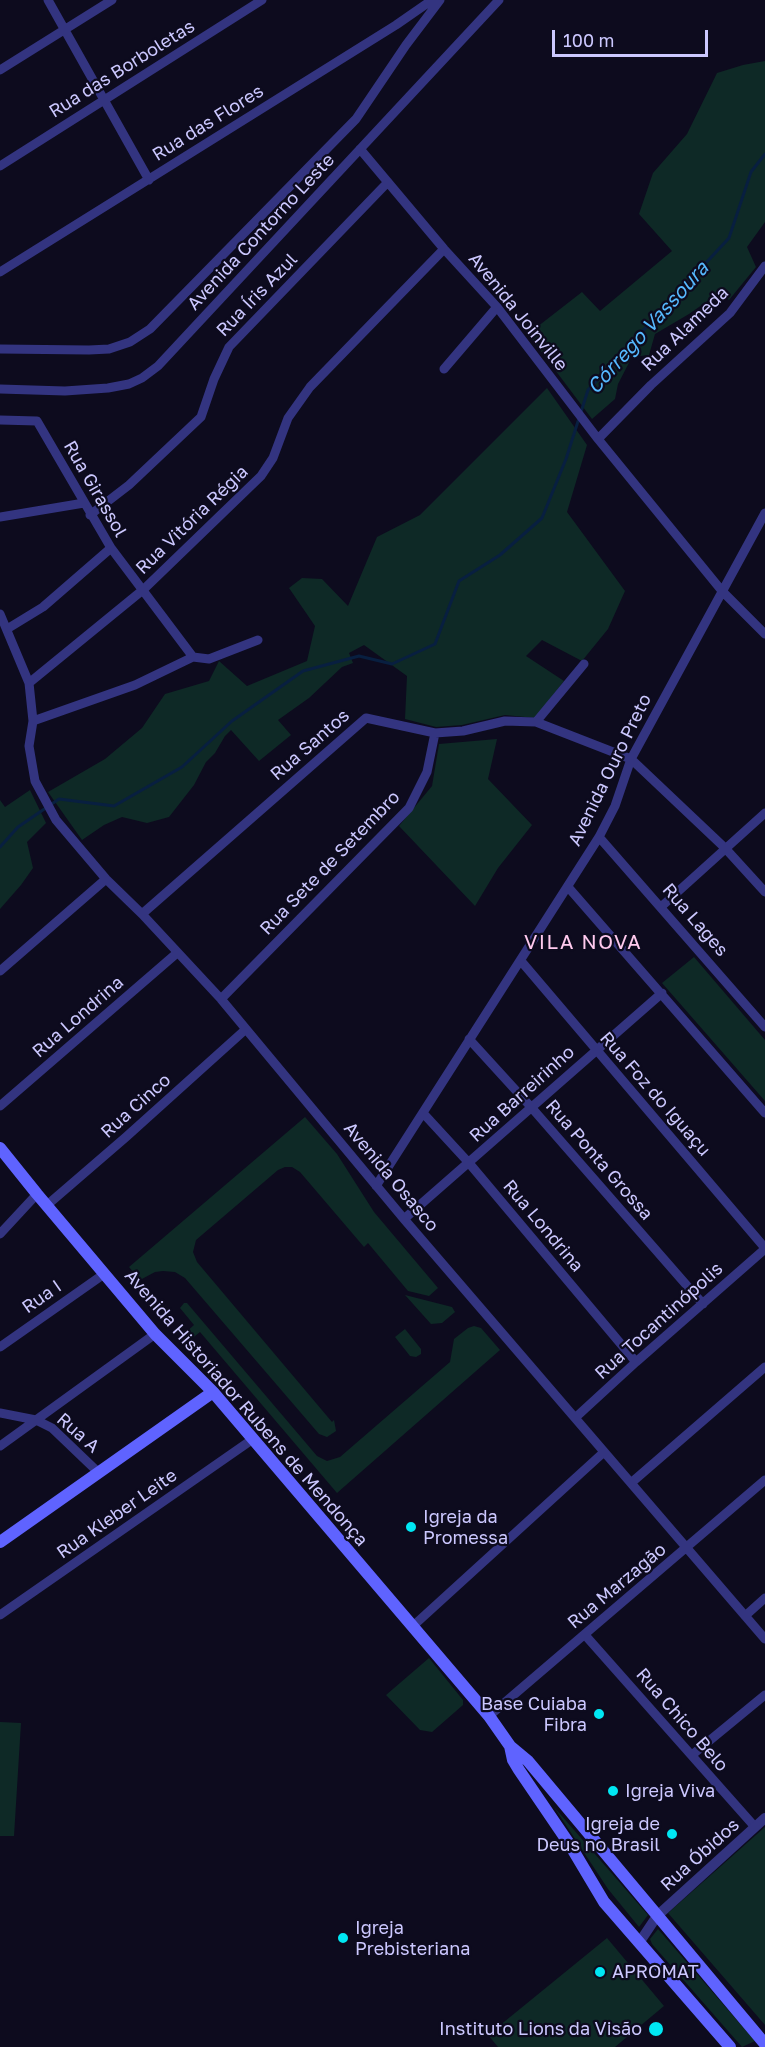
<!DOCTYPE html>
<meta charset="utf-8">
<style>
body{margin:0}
#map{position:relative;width:765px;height:2047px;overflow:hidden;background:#0d0b1e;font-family:"Golos Text",sans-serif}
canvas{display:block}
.scale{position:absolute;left:552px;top:30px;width:156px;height:27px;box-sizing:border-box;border:3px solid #ccc8ff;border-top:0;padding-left:8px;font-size:18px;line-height:21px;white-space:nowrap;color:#ccc8ff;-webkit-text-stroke:4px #0d0b1e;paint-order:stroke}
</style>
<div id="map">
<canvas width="765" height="2047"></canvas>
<div class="scale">100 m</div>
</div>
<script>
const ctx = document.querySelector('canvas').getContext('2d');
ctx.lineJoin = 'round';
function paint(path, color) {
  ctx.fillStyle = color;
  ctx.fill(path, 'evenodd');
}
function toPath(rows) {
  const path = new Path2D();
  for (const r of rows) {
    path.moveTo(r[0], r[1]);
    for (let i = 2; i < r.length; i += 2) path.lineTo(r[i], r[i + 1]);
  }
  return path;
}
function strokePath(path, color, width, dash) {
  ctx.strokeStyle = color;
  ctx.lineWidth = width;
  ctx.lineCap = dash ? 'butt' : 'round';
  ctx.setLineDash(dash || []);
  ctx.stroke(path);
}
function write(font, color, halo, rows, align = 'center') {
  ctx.font = font + ' "Golos Text",sans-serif';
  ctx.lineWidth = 4.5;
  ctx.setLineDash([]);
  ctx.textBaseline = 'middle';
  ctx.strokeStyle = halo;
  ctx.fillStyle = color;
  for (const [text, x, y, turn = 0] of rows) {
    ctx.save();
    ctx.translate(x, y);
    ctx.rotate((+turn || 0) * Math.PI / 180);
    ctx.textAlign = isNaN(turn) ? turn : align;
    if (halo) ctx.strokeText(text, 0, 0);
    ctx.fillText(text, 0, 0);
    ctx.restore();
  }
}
const green = toPath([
 [765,61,765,222,747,247,756,267,729,300,719,293,689,314,655,334,649,355,632,357,618,384,615,399,592,419,528,334,582,292,600,311,672,251,639,214,653,173,687,134,717,73,743,65],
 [547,388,587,445,567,512,625,591,608,629,582,661,542,640,526,656,564,681,535,718,505,715,462,725,436,727,405,719,407,676,364,645,349,653,353,663,342,667,309,698,278,720,291,735,259,761,231,730,225,736,215,753,206,762,194,785,169,817,147,823,122,817,104,825,82,840,48,792,105,759,142,728,165,694,209,681,219,661,247,686,307,661,315,626,289,588,302,578,322,579,348,606,377,537,420,515],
 [497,739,488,779,532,825,498,868,475,906,399,826,432,786,439,744],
 [30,790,46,823,27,842,33,868,21,885,0,909,0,800,5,807],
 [694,957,765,1040,765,1101,662,983],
 [305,1117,337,1154,374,1212,438,1288,429,1296,408,1291,368,1243,364,1247,300,1172,292,1167,285,1167,278,1170,196,1240,193,1252,197,1262,332,1422,334,1420,336,1431,327,1437,319,1434,185,1278,175,1272,163,1271,155,1272,140,1280,129,1267],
 [405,1295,452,1307,455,1312,442,1323,431,1324],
 [184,1303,187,1303,317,1456,327,1461,340,1457,450,1362,454,1339,468,1328,474,1326,481,1328,500,1350,337,1493,200,1332,190,1340,185,1333,194,1325,180,1308],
 [405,1329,421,1349,421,1354,416,1357,410,1356,395,1337],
 [429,1658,463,1700,463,1705,432,1732,420,1730,386,1695],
 [0,1722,21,1723,14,1836,0,1836],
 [554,1807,648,1915,639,1927,608,1889],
 [765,1827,765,2025,668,1913],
 [658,1929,755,2041,742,2047,652,1944,650,1939],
 [607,1938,664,2006,615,2047,498,2047,488,2035]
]);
const stream = toPath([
 [0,847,18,827,59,799,114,806,182,767,232,721,303,671,359,656,392,664,435,644,459,581,500,555,542,518,566,459,588,390,729,238,751,172,765,154]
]);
const minor = toPath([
 [48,0,149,180],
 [0,70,112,0],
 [360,149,444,249,497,307,598,439,722,591,765,634],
 [0,166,262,0],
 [0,272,396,25,432,0],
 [0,349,89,350,109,349,130,342,150,329,356,119,406,45,440,0],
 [444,369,497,307],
 [0,389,65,391,108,388,129,384,142,378,158,366,499,0],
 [0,420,37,421,111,548,193,657],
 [598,439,651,385,730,313,765,266],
 [90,515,129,485,201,417,214,379,229,347,388,182],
 [0,517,84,503],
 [0,614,29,683,33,721,29,746,35,781,56,820,106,879,142,914,221,999,404,1219,765,1639],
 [7,629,43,607,111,548],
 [29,683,144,589,261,476,273,458,288,418,310,387,444,249],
 [33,721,135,685,193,657,209,659,258,640],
 [536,722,584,664],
 [599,837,765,1027],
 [568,887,765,1113],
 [662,906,765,813],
 [142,914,366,718,435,733,463,731,505,721,536,722,631,759,725,848,765,892],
 [521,961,765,1248],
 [0,971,106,879],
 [221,999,409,808,427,772,435,733],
 [469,1039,531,1107,703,1304],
 [0,1106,177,953],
 [423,1113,469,1163,636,1362],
 [376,1186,599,837,615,806,631,759,765,513],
 [46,1206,126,1137,246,1029],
 [404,1219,662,993],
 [0,1234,37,1194],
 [0,1347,104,1274],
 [0,1413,36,1420,52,1428,99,1473],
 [575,1418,636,1362,765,1249],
 [0,1446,155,1334],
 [631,1483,765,1367],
 [0,1615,253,1439],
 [745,1616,765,1598],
 [413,1626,604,1452],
 [585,1635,755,1827],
 [489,1716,765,1480],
 [692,1755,765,1695]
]);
const tertiary = toPath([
 [639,1943,657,1916,765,1818]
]);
const secondary = toPath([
 [0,1148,37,1194,155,1334,213,1392,489,1716,510,1746,513,1760,519,1770,570,1845,604,1902,730,2047],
 [0,1542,213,1392],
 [510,1746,528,1761,765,2044]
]);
const markers = [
 [411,1527,6,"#00e7f3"],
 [599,1714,6,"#00e7f3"],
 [613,1791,6,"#00e7f3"],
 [672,1834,6,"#00e7f3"],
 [343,1938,6,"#00e7f3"],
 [600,1972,6,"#00e7f3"],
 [656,2029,8,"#00e7f3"]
];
const streetNames = [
 ["Rua das Borboletas",122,69,-32],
 ["Rua das Flores",208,123,-32],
 ["Avenida Contorno Leste",261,232,-47],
 ["Rua Íris Azul",257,295,-46],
 ["Avenida Joinville",518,312,51],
 ["Rua Alameda",685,329,-44],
 ["Rua Girassol",95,489,60],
 ["Rua Vitória Régia",192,520,-44],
 ["Rua Santos",310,745,-41],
 ["Avenida Ouro Preto",610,770,-64],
 ["Rua Sete de Setembro",330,863,-46],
 ["Rua Lages",695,920,49],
 ["Rua Londrina",78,1017,-41],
 ["Rua Barreirinho",522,1094,-42],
 ["Rua Foz do Iguaçu",655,1094,49],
 ["Rua Cinco",136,1106,-42],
 ["Rua Ponta Grossa",599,1160,49],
 ["Avenida Osasco",391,1177,50],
 ["Rua Londrina",543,1226,50],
 ["Rua I",42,1297,-35],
 ["Rua Tocantinópolis",659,1321,-42],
 ["Avenida Historiador Rubens de Mendonça",246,1408,49],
 ["Rua A",78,1433,41],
 ["Rua Kleber Leite",117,1514,-35],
 ["Rua Marzagão",617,1586,-40],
 ["Rua Chico Belo",682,1720,49],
 ["Rua Óbidos",700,1855,-42]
];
const poiNames = [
 ["Igreja da",423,1517],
 ["Promessa",423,1538],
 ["Base Cuiaba",587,1704,"right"],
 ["Fibra",587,1725,"right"],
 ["Igreja Viva",625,1791],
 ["Igreja de",660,1824,"right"],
 ["Deus no Brasil",660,1845,"right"],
 ["Igreja",355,1928],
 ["Prebisteriana",355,1949],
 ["APROMAT",612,1972],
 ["Instituto Lions da Visão",642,2029,"right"]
];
const waterNames = [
 ["Córrego Vassoura",648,328,-48]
];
const neighbourhoodNames = [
 ["VILA NOVA",583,943]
];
paint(green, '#0e2926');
strokePath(stream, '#081f40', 3);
strokePath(minor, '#333480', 9);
strokePath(tertiary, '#333480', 10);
strokePath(secondary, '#5f63ff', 12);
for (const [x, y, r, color] of markers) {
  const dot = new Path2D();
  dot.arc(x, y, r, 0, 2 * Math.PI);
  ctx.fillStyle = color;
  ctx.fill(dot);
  strokePath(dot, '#0d0b1e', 2);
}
write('18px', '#ccc8ff', '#0d0b1e', streetNames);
write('18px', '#ccc8ff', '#0d0b1e', poiNames, 'left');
write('italic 20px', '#56b9ff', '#0d0b1e', waterNames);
ctx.letterSpacing = '1.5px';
write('20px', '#ffcaee', '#0d0b1e', neighbourhoodNames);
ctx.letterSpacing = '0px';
</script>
